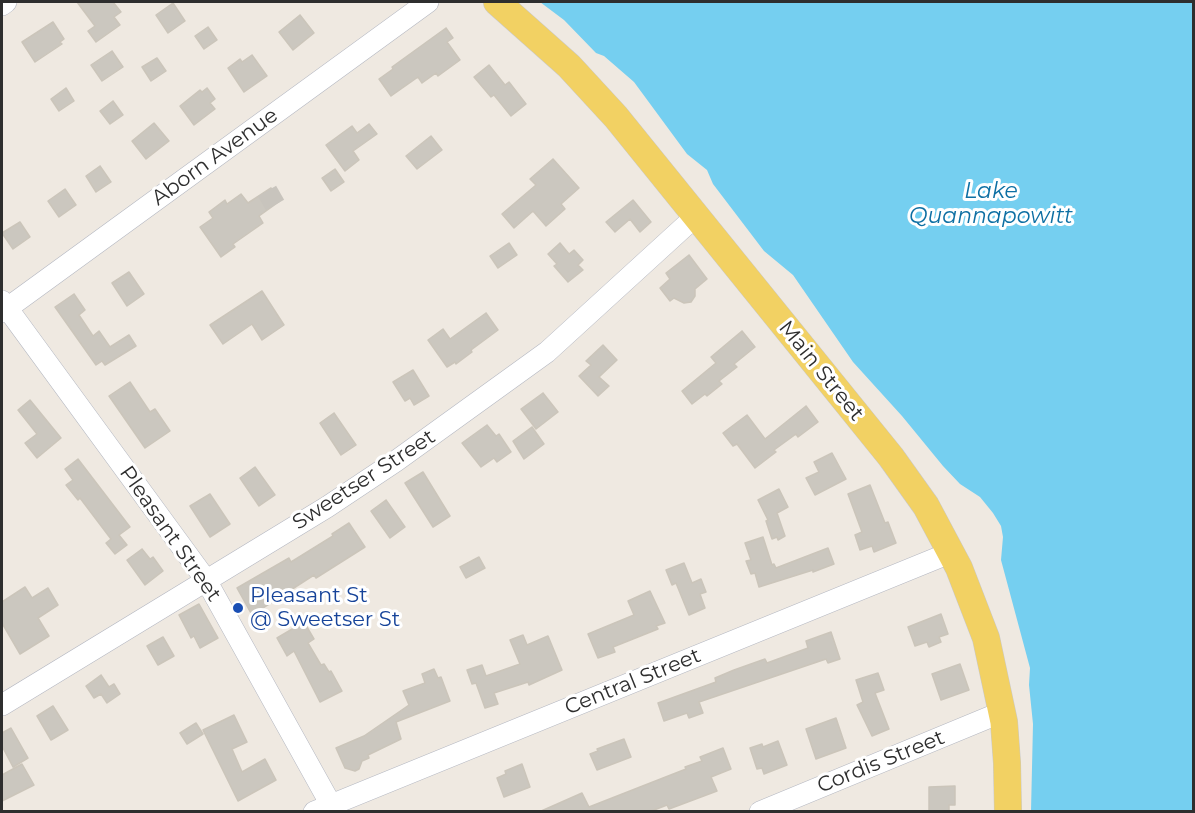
<!DOCTYPE html>
<style>
body{margin:0}
#map{position:relative;width:1195px;height:813px;overflow:hidden;background:#efe9e1;font-family:Montserrat,sans-serif}
canvas{display:block}
.frame{position:absolute;inset:0;border:3px solid #2e2e2e;pointer-events:none}
</style>
<div id="map">
<canvas width="1195" height="813"></canvas>
<div class="frame"></div>
</div>
<script>
const ctx = document.querySelector('canvas').getContext('2d');
ctx.lineJoin = 'round';
function paint(path, color) {
  ctx.fillStyle = color;
  ctx.fill(path, 'evenodd');
}
function toPath(rows) {
  const path = new Path2D();
  for (const r of rows) {
    path.moveTo(r[0], r[1]);
    for (let i = 2; i < r.length; i += 2) path.lineTo(r[i], r[i + 1]);
  }
  return path;
}
function strokePath(path, color, width, dash) {
  ctx.strokeStyle = color;
  ctx.lineWidth = width;
  ctx.lineCap = dash ? 'butt' : 'round';
  ctx.setLineDash(dash || []);
  ctx.stroke(path);
}
function write(font, color, halo, rows, align = 'center') {
  ctx.font = font + ' Montserrat,sans-serif';
  ctx.lineWidth = 6;
  ctx.setLineDash([]);
  ctx.textBaseline = 'middle';
  ctx.strokeStyle = halo;
  ctx.fillStyle = color;
  for (const [text, x, y, turn = 0] of rows) {
    ctx.save();
    ctx.translate(x, y);
    ctx.rotate((+turn || 0) * Math.PI / 180);
    ctx.textAlign = isNaN(turn) ? turn : align;
    if (halo) ctx.strokeText(text, 0, 0);
    ctx.fillText(text, 0, 0);
    ctx.restore();
  }
}
const water = toPath([
 [540,2,1193,2,1193,811,1031,811,1033,724,1029,685,1030,668,1001,560,1003,537,1001,526,993,513,980,497,960,484,943,466,902,416,853,362,793,275,764,251,713,184,707,170,687,154,634,82,604,56,596,53,564,20]
]);
const building = toPath([
 [77,2,113,2,121,12,114,17,120,25,96,42,88,31,95,26,77,2],
 [173,3,185,21,168,33,156,15,173,3],
 [300,15,314,33,293,50,279,32,300,15],
 [53,22,64,39,60,42,62,44,35,62,22,42,53,22],
 [208,27,217,40,204,49,195,36,208,27],
 [446,28,453,38,447,42,460,60,438,76,436,73,422,83,418,77,391,96,379,79,393,69,392,67,446,28],
 [112,51,123,67,102,81,91,65,112,51],
 [252,55,267,76,244,92,228,68,240,59,242,62,252,55],
 [157,58,166,71,151,81,142,67,157,58],
 [489,65,505,85,509,82,526,104,511,116,494,95,491,97,474,77,489,65],
 [66,88,74,101,59,111,51,99,66,88],
 [207,88,215,99,210,103,215,109,194,125,180,106,200,90,202,92,207,88],
 [113,101,123,115,110,124,100,111,113,101],
 [154,123,169,141,146,159,132,141,154,123],
 [369,124,377,134,353,151,359,160,345,171,326,145,352,126,357,133,369,124],
 [431,136,442,150,417,169,406,156,431,136],
 [553,159,579,188,561,204,565,209,546,226,533,211,514,228,502,214,536,185,530,179,553,159],
 [100,166,111,182,96,192,86,176,100,166],
 [335,169,344,182,331,191,322,178,335,169],
 [271,188,280,201,259,216,263,223,233,244,235,247,221,257,200,227,213,218,209,212,225,200,227,204,241,194,248,203,271,188],
 [65,189,76,205,59,217,48,201,65,189],
 [633,200,651,222,640,232,630,219,615,232,606,222,633,200],
 [20,222,30,237,13,249,2,233,20,222],
 [509,243,517,255,498,268,490,256,509,243],
 [560,243,569,254,574,250,583,260,578,265,583,270,568,282,554,266,557,264,548,254,560,243],
 [689,255,707,279,695,289,695,296,691,302,684,303,674,298,670,301,660,288,670,279,666,273,689,255],
 [129,272,144,294,127,306,112,283,129,272],
 [262,291,284,325,262,340,252,324,223,344,210,325,262,291],
 [74,294,85,310,79,315,93,336,99,331,110,347,129,335,136,346,105,365,102,361,96,365,55,307,74,294],
 [486,313,498,330,471,350,472,352,456,364,455,362,447,367,428,340,443,329,450,339,486,313],
 [742,331,755,347,734,364,737,367,719,381,722,384,707,396,705,394,692,404,682,391,716,363,711,357,742,331],
 [603,345,617,360,599,377,609,386,598,396,579,376,591,365,586,361,603,345],
 [413,370,429,396,414,405,410,398,405,401,393,382,413,370],
 [130,382,150,412,155,409,170,431,145,448,109,396,130,382],
 [543,393,558,412,536,429,521,409,543,393],
 [30,400,61,438,37,458,25,443,37,434,18,410,30,400],
 [806,406,818,422,798,437,796,434,774,450,776,452,755,468,737,444,733,446,723,433,747,415,765,439,806,406],
 [334,413,356,445,341,455,320,423,334,413],
 [487,425,496,436,499,434,511,452,497,462,494,458,481,467,462,443,487,425],
 [532,427,544,444,524,459,513,441,532,427],
 [832,453,846,479,815,495,806,478,819,472,814,462,832,453],
 [78,459,130,527,119,535,127,545,115,554,106,543,111,539,80,498,78,500,66,485,73,480,65,469,78,459],
 [255,467,275,495,259,506,240,478,255,467],
 [423,472,450,516,433,527,405,483,423,472],
 [870,485,885,523,888,522,896,543,874,552,872,546,860,550,855,535,862,532,848,494,870,485],
 [779,489,788,507,777,513,785,536,778,540,777,537,772,539,766,521,768,520,758,500,779,489],
 [210,494,230,524,210,537,190,506,210,494],
 [386,500,405,527,390,538,371,511,386,500],
 [349,523,365,547,316,578,314,575,252,615,237,588,289,558,291,562,333,536,332,534,349,523],
 [763,537,772,565,774,564,776,568,828,548,834,564,813,572,813,570,759,587,755,573,751,574,746,561,751,560,745,543,763,537],
 [142,549,150,559,153,557,163,571,145,585,127,560,142,549],
 [479,557,485,568,466,578,460,567,479,557],
 [684,563,692,583,701,579,706,592,700,594,705,608,689,615,676,583,672,585,666,570,684,563],
 [25,587,32,598,48,588,58,605,38,618,49,636,20,654,2,623,2,602,25,587],
 [650,591,665,623,656,626,658,629,613,647,615,652,598,658,588,634,634,615,628,601,650,591],
 [199,604,218,638,200,648,194,636,191,638,179,615,199,604],
 [941,614,948,634,939,637,941,642,929,647,927,642,915,646,908,627,941,614],
 [304,622,314,639,308,643,321,665,324,664,329,672,331,671,342,691,320,702,294,651,287,656,277,638,304,622],
 [831,632,840,659,828,663,826,659,699,702,703,713,689,718,687,713,664,721,658,703,716,682,715,678,734,670,765,659,767,663,808,648,806,641,831,632],
 [523,635,527,645,548,636,562,670,529,685,528,682,494,693,498,704,485,708,476,683,472,684,467,670,482,665,486,676,520,664,510,640,523,635],
 [163,637,174,656,158,665,147,646,163,637],
 [960,664,969,690,941,700,932,674,960,664],
 [434,669,438,678,441,677,450,701,396,722,401,739,368,755,369,758,362,761,359,769,355,771,345,768,336,748,364,736,409,705,403,691,425,683,422,674,434,669],
 [878,673,884,690,875,693,889,729,872,736,857,705,863,702,856,680,878,673],
 [101,675,109,687,114,684,120,694,107,703,101,694,94,698,86,686,101,675],
 [53,706,68,730,51,740,37,716,53,706],
 [234,715,247,742,232,749,242,772,265,759,276,780,238,801,203,730,234,715],
 [836,718,846,748,816,759,806,729,836,718],
 [196,723,203,734,187,744,180,733,196,723],
 [11,728,28,758,13,767,2,746,2,733,11,728],
 [624,739,631,757,597,770,590,754,598,751,597,749,624,739],
 [778,741,787,765,764,774,762,768,757,769,750,748,762,744,763,747,778,741],
 [723,748,731,769,711,777,717,791,669,809,667,805,649,812,539,812,582,793,589,807,686,769,685,767,702,761,700,757,723,748],
 [22,764,34,785,2,801,2,775,22,764],
 [522,764,530,787,504,797,497,778,506,774,505,771,522,764],
 [955,786,955,805,949,805,949,812,929,812,929,787,955,786]
]);
const minorTunnel = toPath([
 [267,191,275,205]
]);
const minor = toPath([
 [2,5,6,2],
 [2,301,206,580,335,812],
 [2,312,428,2],
 [2,705,327,507,396,461,547,352,696,216],
 [314,812,952,552],
 [760,812,1002,712]
]);
const major = toPath([
 [497,2,569,66,616,117,891,457,926,506,959,568,986,638,1004,722,1007,763,1008,812]
]);
const markers = [
 [238,608,6,"#1a4fb4"]
];
const streetNames = [
 ["Aborn Avenue",215,157,-36],
 ["Main Street",821,371,51],
 ["Sweetser Street",364,480,-33],
 ["Pleasant Street",170,534,55],
 ["Central Street",633,682,-22],
 ["Cordis Street",881,762,-22]
];
const transitNames = [
 ["Pleasant St",250,596],
 ["@ Sweetser St",250,620]
];
const waterNames = [
 ["Lake",991,192],
 ["Quannapowitt",991,217]
];
paint(water, '#75cff0');
paint(building, '#cbc7bf');
strokePath(building, '#cbc5ba', 1.5);
strokePath(minorTunnel, '#c8c4bd', 21, [21, 10]);
strokePath(minor, '#b4b7c1', 22);
strokePath(major, '#c9c9c9', 28);
strokePath(minor, '#fff', 21);
strokePath(major, '#f2d163', 27);
for (const [x, y, r, color] of markers) {
  const dot = new Path2D();
  dot.arc(x, y, r, 0, 2 * Math.PI);
  ctx.fillStyle = color;
  ctx.fill(dot);
  strokePath(dot, '#fff', 2);
}
write('21px', '#2e2e2e', '#fff', streetNames);
write('21px', '#164399', '#fff', transitNames, 'left');
write('italic 22px', '#0d6fa3', '#fff', waterNames);
</script>
